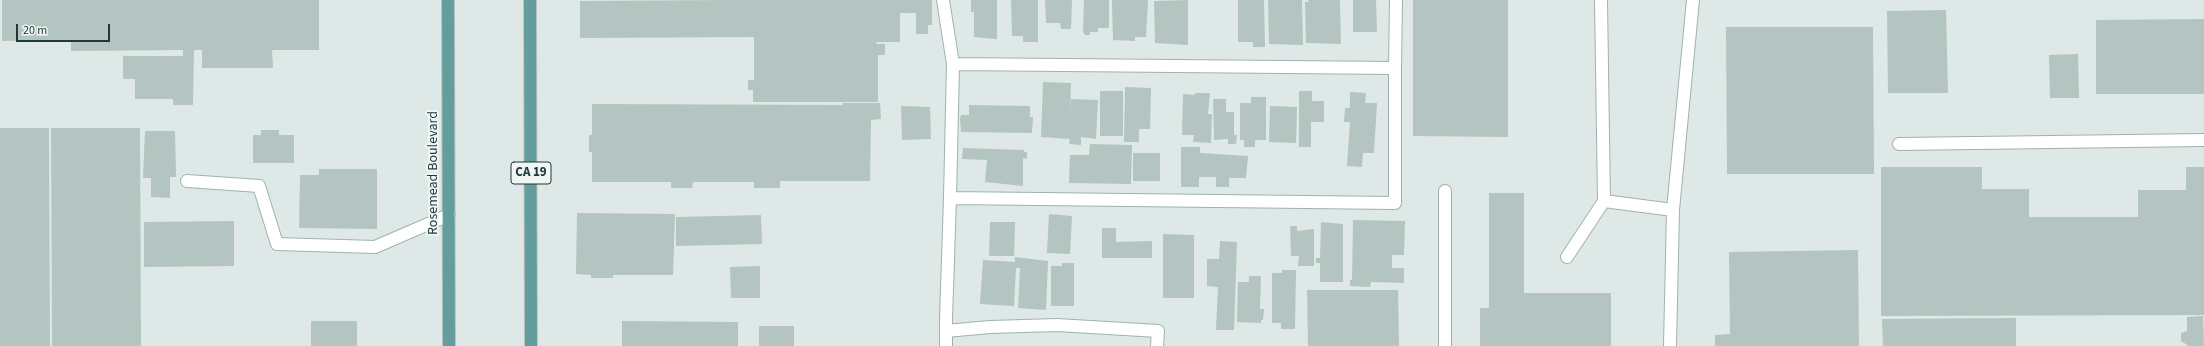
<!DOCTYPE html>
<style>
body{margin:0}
#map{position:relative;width:2204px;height:346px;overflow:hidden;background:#dee9e7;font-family:"Source Sans 3",sans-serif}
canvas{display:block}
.scale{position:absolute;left:16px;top:24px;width:94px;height:18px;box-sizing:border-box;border:2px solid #203937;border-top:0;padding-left:5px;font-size:12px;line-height:14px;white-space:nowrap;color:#203937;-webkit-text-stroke:3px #eff6f4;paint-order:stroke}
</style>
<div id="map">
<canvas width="2204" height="346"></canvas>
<div class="scale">20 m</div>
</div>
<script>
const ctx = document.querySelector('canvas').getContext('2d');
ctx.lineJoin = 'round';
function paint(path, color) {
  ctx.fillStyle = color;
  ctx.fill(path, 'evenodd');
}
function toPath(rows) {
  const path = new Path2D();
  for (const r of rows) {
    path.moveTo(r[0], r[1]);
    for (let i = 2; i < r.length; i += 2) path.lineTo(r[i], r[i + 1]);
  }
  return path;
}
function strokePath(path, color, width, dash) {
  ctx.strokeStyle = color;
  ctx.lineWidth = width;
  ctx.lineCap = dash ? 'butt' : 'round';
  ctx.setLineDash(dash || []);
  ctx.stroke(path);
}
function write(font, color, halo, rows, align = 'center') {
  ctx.font = font + ' "Source Sans 3",sans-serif';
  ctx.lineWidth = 4;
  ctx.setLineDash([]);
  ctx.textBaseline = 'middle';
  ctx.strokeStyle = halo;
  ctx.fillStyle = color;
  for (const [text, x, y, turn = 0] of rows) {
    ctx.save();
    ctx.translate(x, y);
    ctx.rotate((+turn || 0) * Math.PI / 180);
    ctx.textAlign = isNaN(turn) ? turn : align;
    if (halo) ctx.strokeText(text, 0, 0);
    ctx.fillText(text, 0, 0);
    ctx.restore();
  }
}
const building = toPath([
 [2,0,319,0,319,50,272,50,273,68,202,68,202,50,194,50,193,105,173,105,173,99,135,99,135,79,123,79,123,56,183,56,183,50,71,51,71,40,2,41],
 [731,0,932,0,932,25,928,25,928,34,916,34,916,13,900,13,900,42,876,42,877,44,885,44,885,55,878,55,878,102,753,102,753,90,748,90,748,80,754,80,754,37,580,38,580,1],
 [971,0,997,0,997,39,974,37,974,12,971,12],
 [1011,0,1038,0,1038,42,1023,42,1023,36,1012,36],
 [1045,0,1072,0,1071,29,1061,29,1060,23,1046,23],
 [1084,0,1109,0,1109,28,1098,28,1098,32,1090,32,1090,35,1085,35,1083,32],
 [1112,0,1148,0,1146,37,1135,37,1135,41,1113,40],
 [1188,0,1188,45,1155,43,1154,1],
 [1238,0,1264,0,1265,47,1253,47,1253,42,1238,42],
 [1268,0,1302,0,1303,45,1269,44],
 [1308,0,1340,0,1341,44,1306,43,1305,2,1309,2],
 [1353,0,1376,0,1377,32,1353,32],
 [1413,0,1508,0,1508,137,1413,136],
 [1946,10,1948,93,1888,93,1887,11],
 [2204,19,2204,94,2096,94,2096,20],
 [1726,27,1873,27,1874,174,1727,174],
 [2078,54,2079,98,2050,98,2049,55],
 [1043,82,1071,83,1070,117,1071,99,1098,100,1096,139,1081,137,1081,145,1069,144,1070,139,1041,137],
 [1125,87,1151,88,1150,129,1139,129,1139,142,1124,142],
 [1100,91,1123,91,1123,136,1100,136],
 [1299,91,1312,91,1312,101,1324,101,1324,122,1311,122,1311,147,1299,147],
 [1350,92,1366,93,1365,103,1377,103,1374,153,1363,153,1362,167,1347,166,1350,122,1344,122,1345,108,1350,108],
 [1195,93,1210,93,1208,114,1212,114,1211,143,1193,142,1194,135,1182,135,1183,94,1195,95],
 [1251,97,1266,97,1266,140,1255,140,1255,147,1244,147,1244,140,1240,140,1240,103,1251,103],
 [1213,99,1226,99,1226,112,1234,112,1234,135,1237,135,1236,144,1228,144,1228,139,1214,140],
 [843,103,880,103,881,119,871,120,870,181,780,181,780,188,754,188,754,182,693,182,692,188,671,188,671,182,592,182,592,152,589,152,589,135,592,135,592,104,843,105],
 [969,105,1030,106,1030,117,1033,117,1032,133,961,132,960,119,961,115,969,115],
 [901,106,930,107,931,139,902,140],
 [1270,106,1297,107,1296,143,1269,142],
 [0,128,49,128,50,346,0,346],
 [51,128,140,128,141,346,52,346],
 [261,130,279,130,279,135,294,135,294,163,253,163,253,135,261,135],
 [145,131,175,131,176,177,170,177,170,198,151,197,151,178,143,178],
 [1090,144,1132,145,1131,184,1069,183,1070,155,1089,155],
 [1181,147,1200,147,1200,153,1248,156,1246,178,1229,178,1229,187,1216,187,1216,177,1199,177,1199,187,1181,187],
 [963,148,1024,150,1024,152,1027,152,1027,159,1023,158,1023,186,985,182,987,160,962,159],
 [1133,153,1160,153,1160,181,1133,181],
 [1881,167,1982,167,1982,189,2029,189,2029,217,2138,217,2138,190,2186,190,2186,167,2204,167,2204,315,1881,316],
 [319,169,377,169,377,229,299,228,300,175,319,175],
 [1489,193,1524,193,1524,293,1611,293,1611,346,1480,346,1480,308,1489,308],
 [577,213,675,214,673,275,613,275,613,278,591,278,591,275,576,274],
 [1049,214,1072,216,1070,254,1047,253],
 [761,215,762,244,676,246,676,217],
 [1353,220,1405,221,1404,255,1392,255,1392,268,1404,268,1404,283,1371,282,1370,287,1350,286,1350,280,1352,280],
 [234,221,234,266,144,267,144,222],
 [990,222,1015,222,1014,256,989,256],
 [1321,222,1343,224,1343,282,1320,282,1320,263,1316,263,1316,258,1320,258],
 [1290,226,1297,226,1297,231,1314,229,1314,266,1298,266,1299,256,1291,256],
 [1102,228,1116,228,1116,242,1152,241,1152,258,1102,258],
 [1163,234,1194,235,1194,298,1163,298],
 [1220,241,1237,242,1234,330,1216,330,1218,287,1207,286,1207,259,1219,259],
 [1858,250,1859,346,1715,346,1715,335,1730,334,1729,252],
 [1015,257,1048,261,1046,310,1018,308,1020,268,1016,268,1014,306,980,304,983,260,1015,262],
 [1062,263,1074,263,1074,306,1051,306,1051,266,1062,266],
 [760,266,760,298,731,298,730,267],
 [1282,270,1296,270,1295,329,1281,329,1281,323,1272,323,1272,273,1282,273],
 [1249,276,1261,276,1260,309,1264,309,1263,320,1261,320,1261,323,1237,322,1238,282,1249,282],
 [1307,290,1398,290,1399,346,1308,346],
 [2203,316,2204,346,2189,346,2181,341,2181,333,2187,331,2187,317],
 [2016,318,2016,346,1883,346,1882,319],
 [311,321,357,321,357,346,311,346],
 [622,321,738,322,738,346,622,346],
 [759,326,794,326,794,346,759,346]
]);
const lane = toPath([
 [943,0,953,64],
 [1601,0,1604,201,1673,210],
 [1395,68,1396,0],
 [1899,144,2204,140],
 [187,181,259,186,277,244,375,247,449,215],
 [1445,191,1445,346],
 [1567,257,1604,201],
 [946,331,990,327,1057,325,1158,331,1157,346],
 [946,346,946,319,950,198,953,64,1395,68,1395,203,950,198],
 [1670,346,1673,210,1693,0]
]);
const primary = toPath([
 [448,0,449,346],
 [530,0,531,346]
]);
const shields = [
 [531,173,40]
];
const shieldNames = [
 ["CA 19",531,173]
];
const streetNames = [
 ["Rosemead Boulevard",434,173,-90]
];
paint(building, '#b4c4c0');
strokePath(lane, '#a1b1af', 14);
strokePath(primary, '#bcc4c3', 14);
strokePath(lane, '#fff', 12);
strokePath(primary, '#649e9c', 12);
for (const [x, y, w] of shields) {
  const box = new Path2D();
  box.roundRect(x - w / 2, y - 11, w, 22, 3);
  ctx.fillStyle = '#eff6f4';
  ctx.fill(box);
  strokePath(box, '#203937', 1);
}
write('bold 13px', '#203937', null, shieldNames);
write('14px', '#203937', '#eff6f4', streetNames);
</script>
